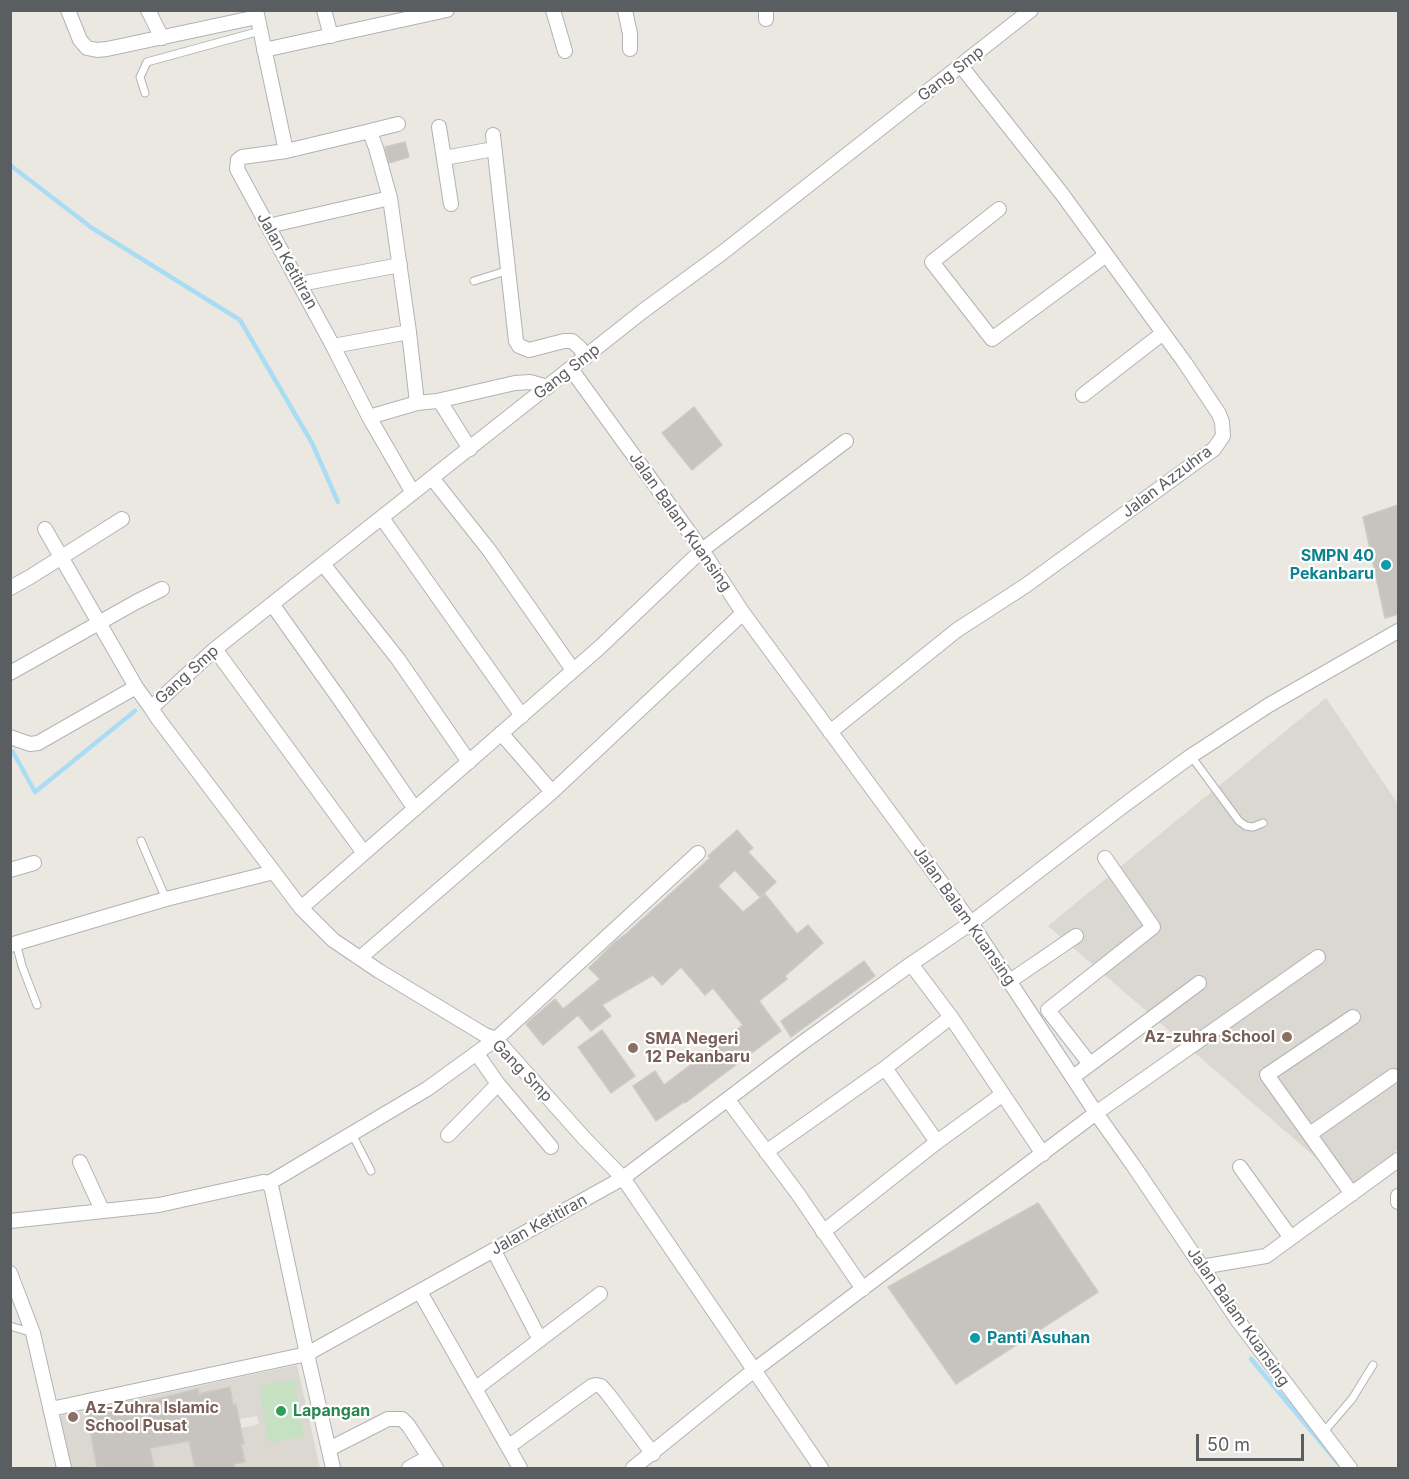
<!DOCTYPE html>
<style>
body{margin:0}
#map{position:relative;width:1409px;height:1479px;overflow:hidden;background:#ebe8e2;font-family:Inter,sans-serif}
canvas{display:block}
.frame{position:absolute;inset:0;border:12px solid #5b5e61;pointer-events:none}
.scale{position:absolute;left:1196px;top:1434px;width:108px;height:27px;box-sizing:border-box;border:3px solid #5b5e61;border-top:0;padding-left:8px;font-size:18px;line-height:21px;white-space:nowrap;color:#5b5e61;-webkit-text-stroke:4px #fff;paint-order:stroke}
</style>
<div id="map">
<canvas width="1409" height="1479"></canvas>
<div class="frame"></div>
<div class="scale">50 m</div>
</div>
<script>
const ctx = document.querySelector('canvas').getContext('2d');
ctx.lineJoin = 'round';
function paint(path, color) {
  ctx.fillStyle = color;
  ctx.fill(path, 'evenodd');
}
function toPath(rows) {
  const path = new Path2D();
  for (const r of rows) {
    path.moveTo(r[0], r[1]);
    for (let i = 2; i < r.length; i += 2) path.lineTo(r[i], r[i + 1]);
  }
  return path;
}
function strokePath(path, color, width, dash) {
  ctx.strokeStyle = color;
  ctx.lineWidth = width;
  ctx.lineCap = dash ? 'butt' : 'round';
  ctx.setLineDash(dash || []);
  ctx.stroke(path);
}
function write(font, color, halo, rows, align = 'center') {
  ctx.font = font + ' Inter,sans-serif';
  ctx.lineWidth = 4.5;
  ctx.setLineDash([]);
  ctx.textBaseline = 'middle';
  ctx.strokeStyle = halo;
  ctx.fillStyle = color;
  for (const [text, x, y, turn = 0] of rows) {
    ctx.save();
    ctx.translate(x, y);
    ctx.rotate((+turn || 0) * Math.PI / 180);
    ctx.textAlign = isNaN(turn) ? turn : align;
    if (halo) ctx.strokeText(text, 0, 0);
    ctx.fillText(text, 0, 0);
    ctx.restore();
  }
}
const education = toPath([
 [1326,698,1398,804,1398,1148,1358,1194,1048,926],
 [297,1365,320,1468,235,1468,234,1464,244,1462,241,1444,243,1444,241,1428,259,1424,257,1416,239,1419,237,1405,233,1405,230,1387,199,1394,198,1389,141,1403,87,1413,97,1468,71,1468,59,1416],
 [189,1441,195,1468,154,1468,150,1448]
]);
const green = toPath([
 [294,1379,304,1436,269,1443,259,1386]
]);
const stream = toPath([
 [10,165,92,228,240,320,312,443,338,502],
 [10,751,13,752,35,792,135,711],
 [1251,1359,1338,1463]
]);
const building = toPath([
 [405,142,409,157,389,163,385,147,405,142],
 [694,407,722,445,692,470,662,433,694,407],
 [1398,505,1398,614,1385,618,1363,517,1398,505],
 [737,830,753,848,748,852,776,882,760,897,735,870,718,886,743,912,765,894,797,934,808,925,823,943,785,976,787,979,759,1001,781,1031,685,1103,684,1102,656,1121,633,1086,655,1071,664,1085,743,1025,713,988,705,995,681,967,662,985,653,975,602,1005,611,1016,591,1031,578,1015,543,1045,526,1024,555,999,563,1009,600,979,589,968,614,943,627,933,710,858,708,856,737,830],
 [864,961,875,976,791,1037,781,1021,864,961],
 [602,1030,635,1076,611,1093,578,1047,602,1030],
 [1038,1203,1098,1292,956,1384,888,1287,1038,1203],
 [230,1387,233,1405,236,1404,244,1444,241,1444,245,1462,234,1464,235,1468,195,1468,189,1441,150,1448,154,1468,97,1468,87,1413,141,1403,198,1389,199,1394,230,1387]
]);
const service = toPath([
 [145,93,140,77,147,62,260,31],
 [474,281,509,270],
 [1191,756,1239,821,1246,826,1253,827,1263,823],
 [141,841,166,899],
 [16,943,22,966,37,1005],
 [352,1134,371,1171],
 [10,1326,33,1333],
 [1322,1434,1352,1399,1373,1365]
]);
const minor = toPath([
 [68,10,80,40,87,48,97,50,107,49,257,17],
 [148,10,162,38],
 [256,10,286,151],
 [324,10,331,36],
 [553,10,565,51],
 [625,10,630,34,630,49],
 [766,10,766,19],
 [264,50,447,10],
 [439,127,451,204],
 [366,132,398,124],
 [493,135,516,341,519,346,529,350,564,341,572,341,580,348,586,357],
 [444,158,494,149],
 [999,209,932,262,992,339,1106,255],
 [268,226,390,198],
 [300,284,400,265],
 [333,346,409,332],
 [571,369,702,550,743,613,971,923,1096,1113,1133,1165,1239,1322,1350,1468],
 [1083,395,1163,333],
 [437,401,515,383,530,382,548,387],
 [369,417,417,403],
 [432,478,489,550,573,670],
 [413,493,369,417,333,346,237,169,238,160,242,157,286,151,366,132,371,135,376,148,390,198,409,332,417,403,437,401,441,403,470,449],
 [382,518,522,716],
 [45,529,136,687,151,708],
 [323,564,398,659,469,762],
 [10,588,30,577,122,519],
 [272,604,343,704,415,809],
 [215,649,364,853],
 [10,673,136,602,162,589],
 [830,732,957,630,1025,586,1214,449,1223,436,1222,422,1219,414,1185,363,1062,194,961,66],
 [501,733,552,792],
 [10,737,30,744,38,743,136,687],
 [10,870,34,863],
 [301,908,599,648,702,550,846,441],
 [10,945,166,899,274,872],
 [360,958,552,792,743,613],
 [911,964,951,1017,1043,1154],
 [1010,981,1076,936],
 [477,1054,498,1084,551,1147],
 [1090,1064,1048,1010,1153,927,1105,858],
 [885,1068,937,1142],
 [1073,1077,1199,983],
 [728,1100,798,1194,863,1289],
 [1310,1134,1393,1076],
 [448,1135,498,1084],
 [766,1152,885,1068,951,1017],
 [80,1162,102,1210],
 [1240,1167,1291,1238],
 [269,1183,427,1089,496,1039,698,853],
 [1352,1194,1267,1075,1353,1017],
 [1398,1196,1398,1202],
 [10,1221,159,1205,263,1182,269,1183,272,1190,307,1354,333,1468],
 [823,1232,937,1142,1003,1094],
 [494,1251,540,1340],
 [1201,1267,1266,1256,1398,1160],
 [10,1273,33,1333,64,1468],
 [420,1292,520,1468],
 [475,1389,600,1294],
 [51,1409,307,1354,623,1178,798,1046,911,964,971,923,1127,803,1191,756,1269,705,1398,631],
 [508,1447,592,1386,596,1385,601,1386,608,1394,653,1454],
 [329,1449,388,1419,402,1419,408,1425,436,1468],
 [409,1468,429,1457],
 [633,1468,753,1371,1096,1113,1318,957],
 [821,1468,623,1178,584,1138,496,1039,485,1035,379,971,333,940,301,908,159,720,151,708,215,649,643,311,722,253,1031,10]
]);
const markers = [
 [1386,565,6,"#0f9aa8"],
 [1287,1037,6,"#8d6e63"],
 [633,1048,6,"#8d6e63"],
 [975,1338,6,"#0f9aa8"],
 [281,1411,6,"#2e9e5b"],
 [73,1417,6,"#8d6e63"]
];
const streetNames = [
 ["Gang Smp",951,74,-38],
 ["Jalan Ketitiran",287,261,61],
 ["Gang Smp",567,372,-38],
 ["Jalan Azzuhra",1167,482,-37],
 ["Jalan Balam Kuansing",680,522,55],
 ["Gang Smp",187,675,-42],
 ["Jalan Balam Kuansing",964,916,55],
 ["Gang Smp",522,1071,46],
 ["Jalan Ketitiran",539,1225,-29],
 ["Jalan Balam Kuansing",1238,1317,55]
];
const cultureNames = [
 ["SMPN 40",1374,556],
 ["Pekanbaru",1374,574],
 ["Panti Asuhan",987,1338,"left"]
];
const educationNames = [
 ["Az-zuhra School",1275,1037,"right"],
 ["SMA Negeri",645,1039],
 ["12 Pekanbaru",645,1057],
 ["Az-Zuhra Islamic",85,1408],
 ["School Pusat",85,1426]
];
const leisureNames = [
 ["Lapangan",293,1411]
];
paint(education, '#dbd7d1');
paint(green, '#c6e0c2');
strokePath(stream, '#aaddf3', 4.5);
paint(building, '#c7c3bf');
strokePath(building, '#cfc9c2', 1.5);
strokePath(service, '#b0b3b6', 9);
strokePath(minor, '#b0b3b6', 16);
strokePath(service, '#fff', 7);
strokePath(minor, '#fff', 14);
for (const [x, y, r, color] of markers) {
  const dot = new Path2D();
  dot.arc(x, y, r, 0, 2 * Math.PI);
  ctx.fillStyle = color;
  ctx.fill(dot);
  strokePath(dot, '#fff', 2);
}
write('16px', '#5b5e61', '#fff', streetNames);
write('bold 16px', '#0d838f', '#fff', cultureNames, 'right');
write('bold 16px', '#785e54', '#fff', educationNames, 'left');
write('bold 16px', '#27864d', '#fff', leisureNames, 'left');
</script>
